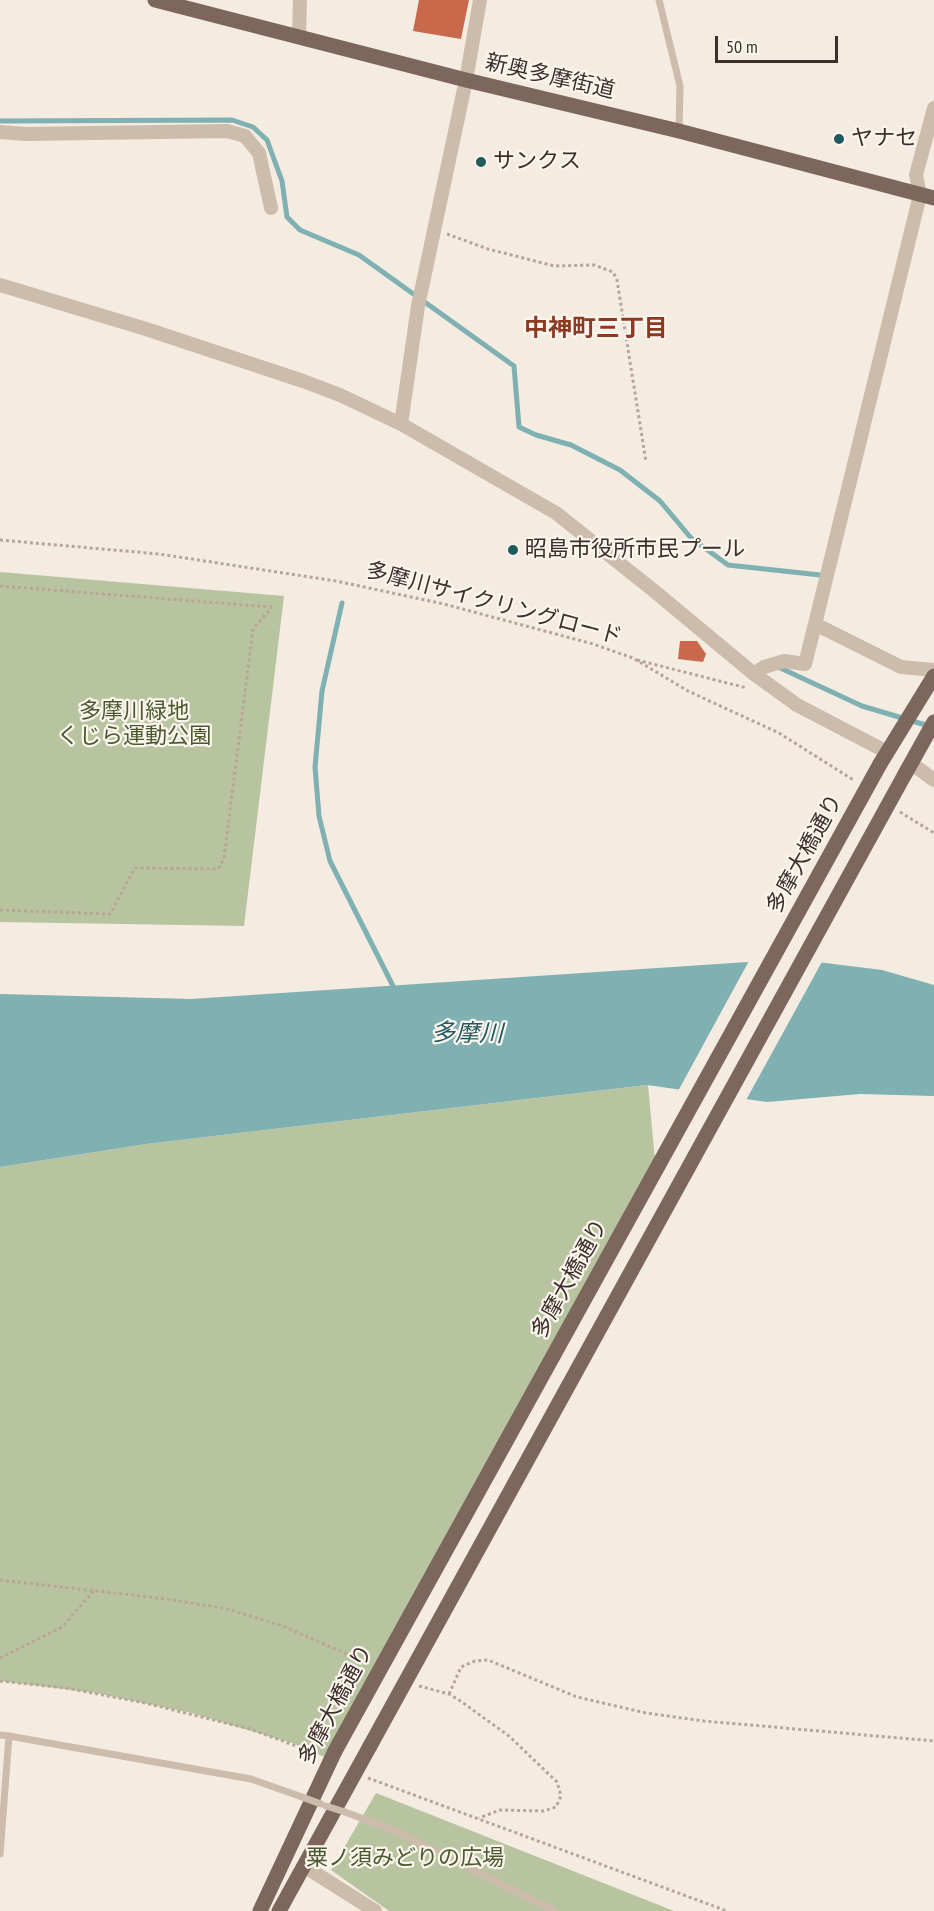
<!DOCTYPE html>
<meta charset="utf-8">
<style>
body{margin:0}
#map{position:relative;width:934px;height:1911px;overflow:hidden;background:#f4ebe1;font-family:"PT Sans Narrow",sans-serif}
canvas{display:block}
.scale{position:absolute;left:715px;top:36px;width:123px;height:27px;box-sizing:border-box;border:3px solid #3b302b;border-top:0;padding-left:8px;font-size:18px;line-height:21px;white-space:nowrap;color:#3b302b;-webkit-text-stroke:4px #fbf5ee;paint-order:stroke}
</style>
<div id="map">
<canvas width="934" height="1911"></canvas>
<div class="scale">50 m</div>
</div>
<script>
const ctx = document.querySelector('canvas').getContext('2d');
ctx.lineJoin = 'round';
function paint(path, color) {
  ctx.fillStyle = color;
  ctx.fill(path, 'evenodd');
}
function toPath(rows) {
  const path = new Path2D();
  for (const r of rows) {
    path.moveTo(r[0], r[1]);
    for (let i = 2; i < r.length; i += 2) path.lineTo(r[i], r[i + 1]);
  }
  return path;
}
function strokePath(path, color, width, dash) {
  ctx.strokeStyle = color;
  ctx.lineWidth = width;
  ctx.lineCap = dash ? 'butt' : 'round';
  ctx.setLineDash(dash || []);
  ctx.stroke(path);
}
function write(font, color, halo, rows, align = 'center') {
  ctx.font = font + ' "PT Sans Narrow","Noto Sans JP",sans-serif';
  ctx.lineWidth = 4.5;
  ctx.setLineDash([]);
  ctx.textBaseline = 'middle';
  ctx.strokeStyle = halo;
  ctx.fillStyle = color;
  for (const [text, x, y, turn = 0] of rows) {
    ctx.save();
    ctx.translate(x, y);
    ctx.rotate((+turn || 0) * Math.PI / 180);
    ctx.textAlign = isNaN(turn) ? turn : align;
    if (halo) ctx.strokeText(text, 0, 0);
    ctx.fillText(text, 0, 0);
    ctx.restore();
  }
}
const green = toPath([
 [0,572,284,596,244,926,0,922],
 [648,1085,656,1171,331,1760,292,1743,191,1713,96,1693,0,1681,0,1167,146,1144],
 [376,1793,674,1911,389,1911,331,1870]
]);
const water = toPath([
 [793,959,882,970,934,985,934,1096,860,1094,767,1102,647,1085,146,1144,0,1167,0,994,191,999]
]);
const pier = toPath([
 [793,956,823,960,745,1102,677,1093,750,959]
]);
const stream = toPath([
 [0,121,232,120,253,127,267,140,282,181,287,217,300,230,359,255,514,366,519,427,536,435,571,445,620,470,660,501,691,538,728,565,820,575],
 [342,603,322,691,315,767,319,816,330,861,393,986],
 [776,666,862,706,929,726]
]);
const building = toPath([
 [419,0,469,0,461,39,413,31],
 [680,641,697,641,706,654,703,662,678,659]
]);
const path = toPath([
 [447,234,488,249,554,266,594,265,613,272,617,280,646,462],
 [0,540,159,554,336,581,444,604,593,644,633,658,688,691,779,733,855,781],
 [0,586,272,607],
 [637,660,747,688],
 [900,812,934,833],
 [0,910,110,914,135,868,218,869,224,858,253,629,272,607],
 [0,1580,159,1598,224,1608,283,1626,367,1663],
 [0,1658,62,1627,94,1591],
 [0,1681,66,1688,145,1703,250,1729,318,1754],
 [419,1686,449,1694,459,1700,509,1736,557,1782,561,1796,556,1807,544,1811,500,1810,479,1818],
 [449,1694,461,1667,475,1661,488,1660,577,1697,646,1713,704,1721,934,1741],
 [368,1778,727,1911]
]);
const lane = toPath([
 [659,0,680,86,679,130],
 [0,1735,9,1736,0,1854],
 [9,1736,251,1779,302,1797],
 [345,1812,394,1830,555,1911]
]);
const street = toPath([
 [299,36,300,0],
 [0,132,26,134,227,131,245,136,259,153,271,208],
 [0,285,146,329,303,381,340,395,401,424,556,513,653,590,754,674,797,705,887,752],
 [401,424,418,306,466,80,480,0],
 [815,624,920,195,916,175,934,108],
 [754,674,764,667,784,661,805,664,815,624,901,667,934,670],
 [911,763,934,780],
 [304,1866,375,1911]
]);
const primary = toPath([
 [155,0,466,80,679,131,934,198],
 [880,764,934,676],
 [905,774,934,722],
 [260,1911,335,1751],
 [279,1911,370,1746]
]);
const laneBridge = toPath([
 [302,1797,321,1804],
 [326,1806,345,1812]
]);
const primaryBridge = toPath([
 [370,1746,905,774],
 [335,1751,880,764]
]);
const markers = [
 [839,139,6,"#1f5a5e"],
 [481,162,6,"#1f5a5e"],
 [513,550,6,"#1f5a5e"]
];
const streetNames = [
 ["新奥多摩街道",550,77,13],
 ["多摩川サイクリングロード",494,604,15],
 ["多摩大橋通り",805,854,-61],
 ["多摩大橋通り",570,1279,-61],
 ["多摩大橋通り",336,1705,-62]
];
const poiNames = [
 ["ヤナセ",851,139],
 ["サンクス",493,162],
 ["昭島市役所市民プール",525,550]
];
const parkNames = [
 ["多摩川緑地",134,712],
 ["くじら運動公園",134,737],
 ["粟ノ須みどりの広場",405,1859]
];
const neighbourhoodNames = [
 ["中神町三丁目",596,329]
];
const waterNames = [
 ["多摩川",467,1034,1]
];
paint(green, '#b8c4a0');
paint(water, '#7fb0b2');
paint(pier, '#f4ebe1');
strokePath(stream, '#7fb0b2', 5);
paint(building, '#c8694b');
strokePath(path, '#b9a596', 3, [3, 3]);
strokePath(lane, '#cdbbac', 7);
strokePath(street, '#cdbbac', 14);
strokePath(primary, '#7d675c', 15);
strokePath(laneBridge, '#cdbbac', 7);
strokePath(primaryBridge, '#7d675c', 15);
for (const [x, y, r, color] of markers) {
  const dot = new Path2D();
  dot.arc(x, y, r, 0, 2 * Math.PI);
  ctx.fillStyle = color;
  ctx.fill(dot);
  strokePath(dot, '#fbf5ee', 2);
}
write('22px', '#3b302b', '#fbf5ee', streetNames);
write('22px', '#3b302b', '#fbf5ee', poiNames, 'left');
write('22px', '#4a5a2e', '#fbf5ee', parkNames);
write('bold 24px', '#8c3b22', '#fbf5ee', neighbourhoodNames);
write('italic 24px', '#1f5a5e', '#fbf5ee', waterNames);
</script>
